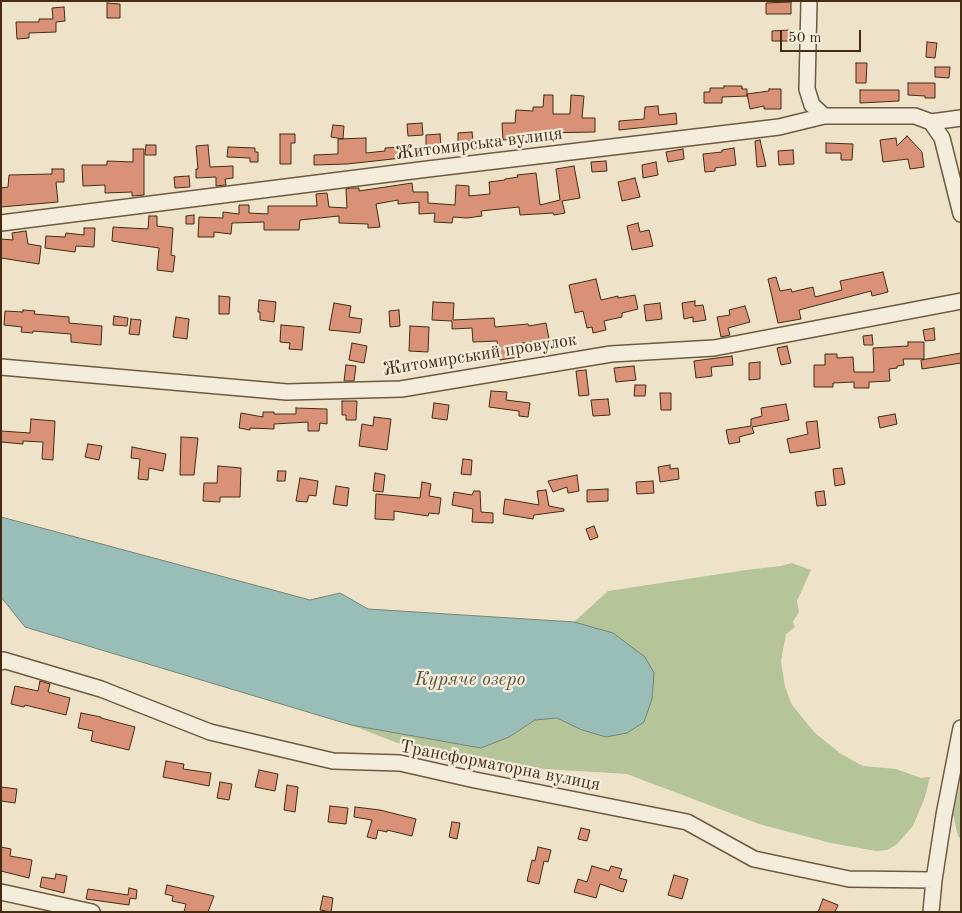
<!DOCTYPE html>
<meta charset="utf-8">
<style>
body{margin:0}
#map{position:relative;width:962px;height:913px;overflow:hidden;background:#eee3c9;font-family:"Old Standard TT",serif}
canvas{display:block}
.frame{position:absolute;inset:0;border:2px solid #432c12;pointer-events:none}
.scale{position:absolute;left:780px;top:30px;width:81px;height:22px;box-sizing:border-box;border:2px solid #432c12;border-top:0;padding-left:6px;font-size:15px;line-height:18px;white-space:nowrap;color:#432c12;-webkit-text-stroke:4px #f4eddc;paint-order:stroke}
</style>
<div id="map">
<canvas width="962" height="913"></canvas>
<div class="frame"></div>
<div class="scale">50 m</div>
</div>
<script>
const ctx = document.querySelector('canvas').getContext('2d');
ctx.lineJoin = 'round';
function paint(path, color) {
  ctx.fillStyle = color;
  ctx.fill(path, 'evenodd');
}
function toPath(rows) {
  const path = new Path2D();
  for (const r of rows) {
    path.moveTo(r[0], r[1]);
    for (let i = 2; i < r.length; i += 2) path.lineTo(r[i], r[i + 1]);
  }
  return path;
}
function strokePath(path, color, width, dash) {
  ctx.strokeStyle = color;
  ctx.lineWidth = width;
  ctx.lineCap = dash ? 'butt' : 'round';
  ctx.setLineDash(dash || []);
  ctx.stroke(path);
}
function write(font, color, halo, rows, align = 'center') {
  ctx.font = font + ' "Old Standard TT",serif';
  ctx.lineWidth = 4.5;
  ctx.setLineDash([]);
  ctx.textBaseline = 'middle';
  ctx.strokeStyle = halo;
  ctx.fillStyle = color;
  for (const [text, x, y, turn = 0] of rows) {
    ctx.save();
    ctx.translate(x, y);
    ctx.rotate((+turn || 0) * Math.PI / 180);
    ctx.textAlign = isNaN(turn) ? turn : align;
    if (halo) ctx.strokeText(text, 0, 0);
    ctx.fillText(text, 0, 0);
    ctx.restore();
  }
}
const green = toPath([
 [792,563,811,570,797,601,799,612,793,622,795,627,786,634,781,661,785,687,792,705,815,733,841,754,863,766,896,769,921,778,930,777,925,797,913,826,896,845,887,850,876,851,831,843,759,824,627,774,497,766,465,761,413,749,351,725,481,748,509,737,536,720,557,718,582,730,613,633,574,622,608,591,746,570,781,566],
 [961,780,961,839,958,836,953,815]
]);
const water = toPath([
 [1,517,310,600,340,593,368,609,574,622,613,633,645,657,654,673,652,699,644,722,627,733,606,737,582,730,557,718,535,720,509,737,481,748,351,725,25,627,1,597,1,517]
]);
const building = toPath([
 [791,2,791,14,766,14,766,3,791,2],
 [107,3,120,4,120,18,107,18,107,3],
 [64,7,65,21,56,22,56,32,29,33,29,38,17,39,16,22,39,22,39,19,53,19,52,8,64,7],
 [790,30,791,41,772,41,772,31,790,30],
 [927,42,937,43,935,58,926,57,927,42],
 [856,63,867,63,866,83,856,83,856,63],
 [935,67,950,67,949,78,935,77,935,67],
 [908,83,935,83,935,98,925,98,925,96,908,95,908,83],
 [724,86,742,86,742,89,747,89,747,96,722,97,722,103,704,103,704,92,710,92,710,88,724,88,724,86],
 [769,89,781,89,781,109,764,109,764,106,750,109,747,94,769,91,769,89],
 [860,90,899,90,899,101,860,103,860,90],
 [544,95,553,95,553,114,570,114,571,95,584,96,582,118,595,118,595,132,539,133,540,138,519,142,519,139,503,140,502,123,515,123,516,110,533,111,533,107,543,107,544,95],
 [658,106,659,115,676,113,677,124,619,130,619,121,644,119,645,107,658,106],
 [422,123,423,135,408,136,407,124,422,123],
 [333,125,344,126,343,139,331,137,333,125],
 [472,132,473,141,458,142,458,133,472,132],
 [280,134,295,134,295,143,291,143,291,164,280,164,280,134],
 [440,134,441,147,426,147,426,135,440,134],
 [907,136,922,152,924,167,910,169,908,159,883,162,880,140,896,138,897,146,907,136],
 [366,138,366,153,385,151,385,148,401,147,402,158,347,164,314,165,314,155,338,154,338,139,366,138],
 [760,140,766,166,757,167,755,141,760,140],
 [826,143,853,144,852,160,841,160,841,153,826,153,826,143],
 [146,145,156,145,156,155,145,155,146,145],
 [208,145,210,167,233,166,233,178,225,179,226,185,216,186,216,177,196,178,196,169,198,169,196,146,208,145],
 [228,147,255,148,255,152,258,152,258,162,250,162,250,158,227,157,228,147],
 [734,148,736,165,715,168,715,171,705,172,703,154,722,152,722,150,734,148],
 [133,149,144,149,144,195,132,196,132,192,105,193,105,185,83,186,82,165,107,165,107,161,133,162,133,149],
 [683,149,684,159,668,162,666,152,683,149],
 [793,150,794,164,779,165,778,151,793,150],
 [606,161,607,171,592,172,591,162,606,161],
 [656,162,658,175,643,178,642,165,656,162],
 [574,166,580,198,562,201,565,213,554,215,553,213,520,215,519,207,481,211,482,216,467,218,453,217,452,223,434,222,435,213,419,214,419,202,398,204,398,200,376,204,380,227,368,228,368,224,339,223,339,216,300,220,299,230,264,230,264,222,232,223,231,234,214,232,214,237,198,237,199,217,223,218,223,212,239,214,239,205,249,205,249,213,268,214,268,206,317,206,316,194,327,193,329,207,347,208,346,189,351,188,359,188,359,191,412,183,413,192,428,192,428,203,455,205,456,185,469,186,469,196,490,194,489,182,505,180,505,179,518,177,517,175,536,173,540,205,560,200,556,169,574,166],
 [52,169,64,169,64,182,56,182,58,202,1,207,1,188,8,187,9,175,52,174,52,169],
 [189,176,190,187,175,188,174,177,189,176],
 [635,178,640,197,622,201,618,182,635,178],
 [194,215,194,224,186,224,186,216,194,215],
 [149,216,157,216,157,226,173,228,171,255,175,256,173,272,157,270,159,248,112,241,113,227,148,229,149,216],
 [638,223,640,232,649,230,653,246,632,250,627,226,638,223],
 [84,228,95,228,94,247,76,246,75,252,45,248,46,236,65,237,66,233,84,235,84,228],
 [26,231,28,244,41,246,39,264,1,258,1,239,13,240,12,233,26,231],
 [883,272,888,292,872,296,871,291,799,310,801,319,778,323,768,279,776,277,780,291,791,289,792,292,813,287,815,297,842,290,840,281,883,272],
 [596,279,601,300,618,296,618,298,635,295,638,309,622,313,622,317,604,321,606,330,593,333,592,327,587,328,583,311,575,313,569,285,596,279],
 [219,296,230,297,229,314,219,314,219,296],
 [259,300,276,302,274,322,260,320,260,312,258,312,259,300],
 [695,301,695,306,703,305,706,320,693,322,693,317,684,319,682,303,695,301],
 [433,302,454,303,453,320,494,318,495,327,528,324,529,326,546,323,550,344,538,347,537,341,517,344,519,357,500,360,497,341,473,342,472,328,452,329,452,321,432,320,433,302],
 [334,303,351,306,349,317,362,319,360,333,329,330,334,303],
 [660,303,662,319,646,321,644,305,660,303],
 [745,306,750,322,728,328,730,335,721,337,717,317,730,315,729,310,745,306],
 [23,310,35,311,34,314,69,317,69,323,102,326,101,345,71,342,71,334,33,331,33,333,21,332,22,327,4,325,5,311,23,312,23,310],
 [399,310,400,326,390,327,389,311,399,310],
 [114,316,128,318,127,326,113,325,114,316],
 [176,317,189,319,187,339,173,337,176,317],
 [131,319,141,320,139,335,129,334,131,319],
 [281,325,304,327,302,350,289,349,290,343,280,342,281,325],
 [410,326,429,327,428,352,409,351,410,326],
 [934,328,935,340,925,341,923,330,934,328],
 [872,335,873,345,864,345,863,336,872,335],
 [908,342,924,342,924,359,903,359,904,365,897,366,897,368,889,369,890,381,869,382,869,388,854,388,854,382,833,383,833,387,814,387,814,365,825,365,825,354,837,354,837,358,853,357,854,372,874,372,873,348,908,346,908,342],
 [352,343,367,346,364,363,349,360,352,343],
 [787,346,791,363,781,365,777,348,787,346],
 [961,353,961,363,922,369,921,360,961,353],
 [732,356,733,365,711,367,712,376,696,378,694,361,732,356],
 [760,362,760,379,749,380,749,363,760,362],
 [346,365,356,366,354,381,344,381,346,365],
 [634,366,636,380,616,382,614,368,634,366],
 [586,370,589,395,579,396,576,371,586,370],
 [635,385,646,385,645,396,634,396,635,385],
 [491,391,507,392,506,400,530,403,528,417,519,416,519,411,489,407,491,391],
 [660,393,671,393,671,410,661,410,660,393],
 [608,399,610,415,593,416,591,400,608,399],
 [342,401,357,401,356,420,346,420,346,415,342,415,342,401],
 [434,403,449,405,447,420,432,418,434,403],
 [786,404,789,420,752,427,754,433,739,437,740,442,729,444,726,430,751,426,751,419,762,416,761,408,786,404],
 [296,408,327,409,327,424,320,423,319,431,308,431,308,422,274,424,274,429,250,428,250,430,239,428,241,413,263,417,263,412,274,412,274,414,296,414,296,408],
 [895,414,897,424,880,428,878,417,895,414],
 [374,417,391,419,387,450,359,446,362,424,373,426,374,417],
 [31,419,55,421,53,460,42,459,43,442,23,441,23,444,1,442,1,431,30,433,31,419],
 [817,421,820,448,790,453,787,439,808,434,806,422,817,421],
 [181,437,198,438,194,475,180,475,181,437],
 [88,444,102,446,99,460,85,457,88,444],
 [132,447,166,454,163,471,149,468,148,480,138,479,140,459,131,458,132,447],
 [463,459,472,460,471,475,461,474,463,459],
 [670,465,670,469,678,468,679,479,660,482,658,467,670,465],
 [218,466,241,468,240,497,220,497,220,502,203,501,204,483,217,483,218,466],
 [842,468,845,484,835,486,833,469,842,468],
 [278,471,286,471,285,481,277,481,278,471],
 [375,473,385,475,383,492,373,491,375,473],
 [577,475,579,491,568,493,567,487,553,492,548,481,577,475],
 [300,478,318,481,316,496,309,495,307,502,296,501,300,478],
 [653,481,654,493,637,494,636,482,653,481],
 [422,482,431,484,429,496,441,498,439,514,429,513,428,516,394,511,394,520,375,519,376,494,420,498,422,482],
 [336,486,349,488,347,506,333,504,336,486],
 [608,489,608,501,587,502,587,490,608,489],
 [546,490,549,506,564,509,564,511,534,515,533,519,503,514,505,499,539,505,537,491,546,490],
 [474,491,480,491,481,512,493,513,493,523,472,522,473,509,452,505,454,492,472,495,474,491],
 [824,491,826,505,817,506,815,492,824,491],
 [594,526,598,537,590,540,586,529,594,526],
 [40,681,50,684,48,692,70,698,66,715,25,705,24,707,11,704,15,686,38,691,40,681],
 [81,713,101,717,101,718,135,727,129,750,91,741,93,731,78,728,81,713],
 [166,761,184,764,183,769,211,773,209,786,163,777,166,761],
 [259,770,278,774,275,791,255,787,259,770],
 [220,782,232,784,229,800,217,798,220,782],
 [287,785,298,787,295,812,284,810,287,785],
 [1,787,17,789,15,803,1,801,1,787],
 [330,806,348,808,346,824,328,822,330,806],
 [355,807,380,810,416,819,412,836,387,830,387,832,378,830,376,839,367,837,372,820,354,817,355,807],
 [452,822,460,823,457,839,449,837,452,822],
 [581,828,590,830,587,841,578,839,581,828],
 [1,847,11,849,10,856,32,860,29,878,1,871,1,847],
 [538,847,551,850,548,862,544,861,539,884,527,881,532,860,535,861,538,847],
 [592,866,609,871,611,866,622,869,619,878,627,880,623,892,600,884,596,898,574,892,578,879,587,882,592,866],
 [56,874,67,876,64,893,40,887,42,877,55,879,56,874],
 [674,875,688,879,682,899,668,895,674,875],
 [167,885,214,896,208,912,184,912,186,904,172,901,173,896,165,894,167,885],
 [129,888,137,890,136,899,130,898,129,905,86,899,88,889,128,895,129,888],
 [323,896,333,898,331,912,320,910,323,896],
 [823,899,838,905,835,912,818,912,823,899]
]);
const minor = toPath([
 [809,1,807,89,812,105,824,116],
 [931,122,942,138,961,214],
 [1,223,428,169,779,127,824,116,915,116,931,122,961,118],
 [1,367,287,392,401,389,611,354,714,348,961,301],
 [1,662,3,660,101,689,210,732,333,761,400,763,475,780,687,822,754,859,849,879,934,880],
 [1,892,92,912],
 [931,912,934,880,944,815,961,728]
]);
const streetNames = [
 ["Житомирська вулиця",479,144,-7],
 ["Житомирський провулок",480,355,-9],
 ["Трансформаторна вулиця",500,766,11]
];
const waterNames = [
 ["Куряче озеро",470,680]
];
paint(green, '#b6c499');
paint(water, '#99beb8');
strokePath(water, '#778476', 1);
paint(building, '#d99278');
strokePath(building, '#432c12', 1);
strokePath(minor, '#6e5a40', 18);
strokePath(minor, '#f4eddc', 15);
write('18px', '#432c12', '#f4eddc', streetNames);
write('italic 19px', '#58503c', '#f4eddc', waterNames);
</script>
